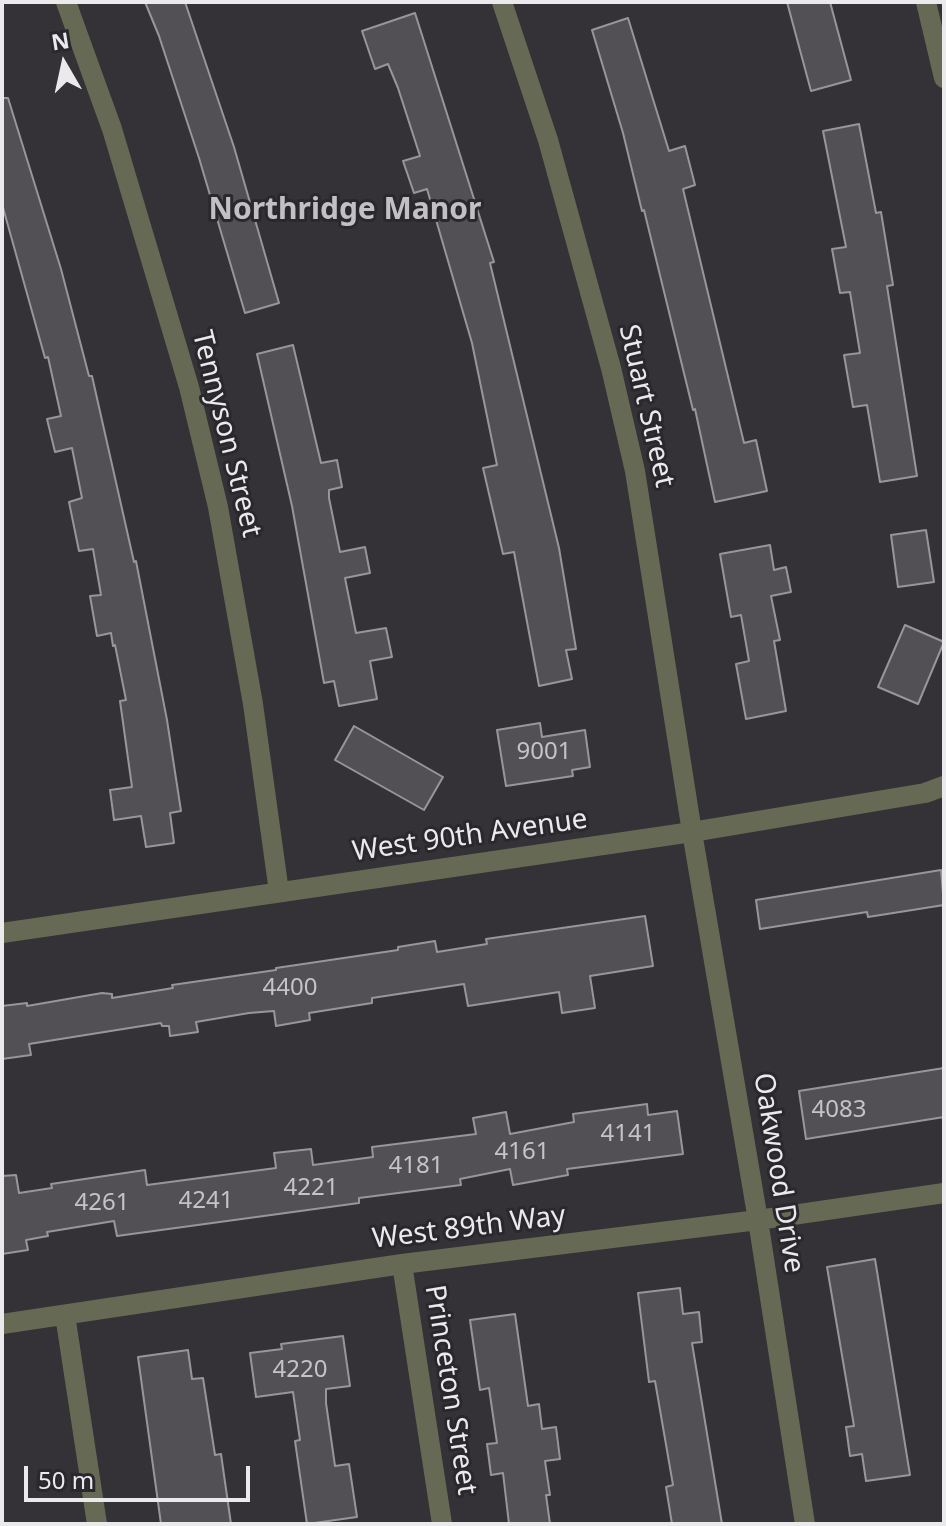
<!DOCTYPE html>
<style>
body{margin:0}
#map{position:relative;width:946px;height:1526px;overflow:hidden;background:#343236;font-family:"Noto Sans",sans-serif}
canvas{display:block}
.frame{position:absolute;inset:0;border:4px solid #eae9ec;pointer-events:none}
.north{position:absolute;left:24px;top:24px;width:80px;height:80px;-webkit-text-stroke:6px #2a282c;paint-order:stroke;rotate:351deg;font-size:22px;font-weight:700;line-height:32px;text-align:center;color:#eae9ec}
.north::after{content:'';display:block;margin:auto;width:28px;height:36px;background:#eae9ec;clip-path:polygon(50% 0,100% 100%,50% 72%,0 100%)}
.scale{position:absolute;left:24px;top:1466px;width:226px;height:36px;box-sizing:border-box;border:4px solid #eae9ec;border-top:0;padding-left:10px;font-size:24px;line-height:28px;white-space:nowrap;color:#eae9ec;-webkit-text-stroke:6px #2a282c;paint-order:stroke}
</style>
<div id="map">
<canvas width="946" height="1526"></canvas>
<div class="frame"></div>
<div class="north">N</div>
<div class="scale">50 m</div>
</div>
<script>
const ctx = document.querySelector('canvas').getContext('2d');
ctx.lineJoin = 'round';
function paint(path, color) {
  ctx.fillStyle = color;
  ctx.fill(path, 'evenodd');
}
function toPath(rows) {
  const path = new Path2D();
  for (const r of rows) {
    path.moveTo(r[0], r[1]);
    for (let i = 2; i < r.length; i += 2) path.lineTo(r[i], r[i + 1]);
  }
  return path;
}
function strokePath(path, color, width, dash) {
  ctx.strokeStyle = color;
  ctx.lineWidth = width;
  ctx.lineCap = dash ? 'butt' : 'round';
  ctx.setLineDash(dash || []);
  ctx.stroke(path);
}
function write(font, color, halo, rows, align = 'center') {
  ctx.font = font + ' "Noto Sans",sans-serif';
  ctx.lineWidth = 6;
  ctx.setLineDash([]);
  ctx.textBaseline = 'middle';
  ctx.strokeStyle = halo;
  ctx.fillStyle = color;
  for (const [text, x, y, turn = 0] of rows) {
    ctx.save();
    ctx.translate(x, y);
    ctx.rotate((+turn || 0) * Math.PI / 180);
    ctx.textAlign = isNaN(turn) ? turn : align;
    if (halo) ctx.strokeText(text, 0, 0);
    ctx.fillText(text, 0, 0);
    ctx.restore();
  }
}
const building = toPath([
 [145,2,185,2,234,147,279,303,245,313,199,158,159,36,145,2],
 [787,2,830,2,851,80,811,91,787,2],
 [415,13,494,262,490,263,559,548,576,649,566,650,572,679,539,686,514,552,503,554,483,468,497,465,472,343,427,189,414,193,403,161,420,156,398,88,388,64,375,69,362,31,415,13],
 [628,18,669,151,685,146,695,185,683,189,744,443,756,440,767,491,715,502,695,409,693,410,644,210,642,211,623,133,592,30,628,18],
 [2,98,8,98,61,269,89,376,92,376,134,562,136,561,167,720,181,811,170,813,174,843,146,847,141,816,114,820,110,790,132,787,120,701,126,700,115,645,113,646,111,633,97,636,90,596,101,595,93,549,79,551,69,502,82,498,72,448,55,452,47,419,61,416,48,357,45,358,2,204,2,98],
 [859,124,876,213,881,212,893,285,887,286,917,476,880,482,867,405,853,407,844,355,860,353,850,292,840,293,832,249,846,247,823,131,859,124],
 [293,345,321,463,337,460,342,487,329,490,329,498,340,552,365,547,370,573,345,578,356,633,386,628,392,657,370,661,377,699,339,706,334,681,324,683,292,506,257,354,293,345],
 [926,530,934,582,898,587,891,535,926,530],
 [770,545,774,570,786,567,791,592,771,596,780,640,774,641,786,711,746,719,736,664,749,661,741,615,731,617,720,554,770,545],
 [905,625,944,642,918,704,878,687,905,625],
 [540,723,542,737,585,730,590,767,572,770,573,776,506,786,497,730,540,723],
 [354,726,443,777,424,810,335,760,354,726],
 [941,870,944,905,868,917,867,912,760,929,756,900,941,870],
 [645,916,653,966,590,976,595,1008,562,1013,559,992,468,1006,464,984,372,998,372,1003,309,1013,310,1020,276,1026,274,1011,249,1013,196,1022,198,1032,170,1036,169,1026,162,1026,161,1023,29,1044,31,1055,2,1059,2,1006,27,1003,27,1006,102,993,112,994,112,998,173,988,172,985,276,970,276,968,398,950,398,947,435,941,437,952,487,944,486,939,645,916],
 [944,1068,944,1117,806,1139,799,1091,944,1068],
 [647,1104,648,1115,677,1111,683,1154,567,1169,568,1175,513,1185,510,1169,460,1179,461,1185,359,1198,359,1203,117,1236,114,1221,47,1232,48,1236,26,1240,28,1250,2,1254,2,1176,16,1175,19,1193,52,1188,51,1184,145,1170,147,1185,276,1168,274,1153,311,1149,313,1165,373,1157,372,1147,476,1134,473,1118,506,1112,510,1134,574,1122,573,1114,647,1104],
 [875,1259,910,1475,866,1481,862,1454,850,1456,846,1427,854,1426,827,1267,875,1259],
 [680,1288,683,1314,699,1312,702,1342,692,1343,722,1524,672,1524,666,1487,673,1485,655,1381,649,1382,638,1293,680,1288],
 [515,1314,528,1406,539,1404,542,1429,556,1427,560,1459,545,1461,550,1495,546,1495,550,1524,509,1524,503,1473,491,1475,487,1444,497,1443,489,1388,480,1390,470,1320,515,1314],
 [343,1336,350,1386,326,1389,326,1403,335,1466,349,1464,357,1517,307,1524,295,1441,300,1440,293,1392,256,1397,250,1353,282,1349,281,1344,343,1336],
 [188,1350,192,1379,203,1378,215,1455,221,1454,231,1524,161,1524,138,1357,188,1350]
]);
const minor = toPath([
 [66,2,112,129,189,387,218,507,253,704,279,892],
 [502,2,548,140,611,368,635,471,692,832,758,1220,805,1524],
 [926,2,944,78],
 [2,933,692,832,925,793,944,786],
 [402,1264,442,1524],
 [65,1315,97,1524],
 [2,1324,402,1264,758,1220,944,1193]
]);
const numberNames = [
 ["9001",544,752],
 ["4400",290,988],
 ["4083",839,1110],
 ["4141",628,1134],
 ["4161",522,1152],
 ["4181",416,1166],
 ["4221",311,1188],
 ["4241",206,1201],
 ["4261",102,1203],
 ["4220",300,1370]
];
const streetNames = [
 ["Stuart Street",646,406,77],
 ["Tennyson Street",226,434,76],
 ["West 90th Avenue",470,836,-8],
 ["Oakwood Drive",778,1173,81],
 ["West 89th Way",469,1228,-7],
 ["Princeton Street",450,1390,81]
];
const neighbourhoodNames = [
 ["Northridge Manor",345,210]
];
paint(building, '#525055');
strokePath(building, '#98959b', 2);
strokePath(minor, '#666a55', 20);
write('24px', '#c4c3c6', null, numberNames);
write('28px', '#eae9ec', '#2a282c', streetNames);
write('bold 30px', '#c2c0c5', '#2a282c', neighbourhoodNames);
</script>
